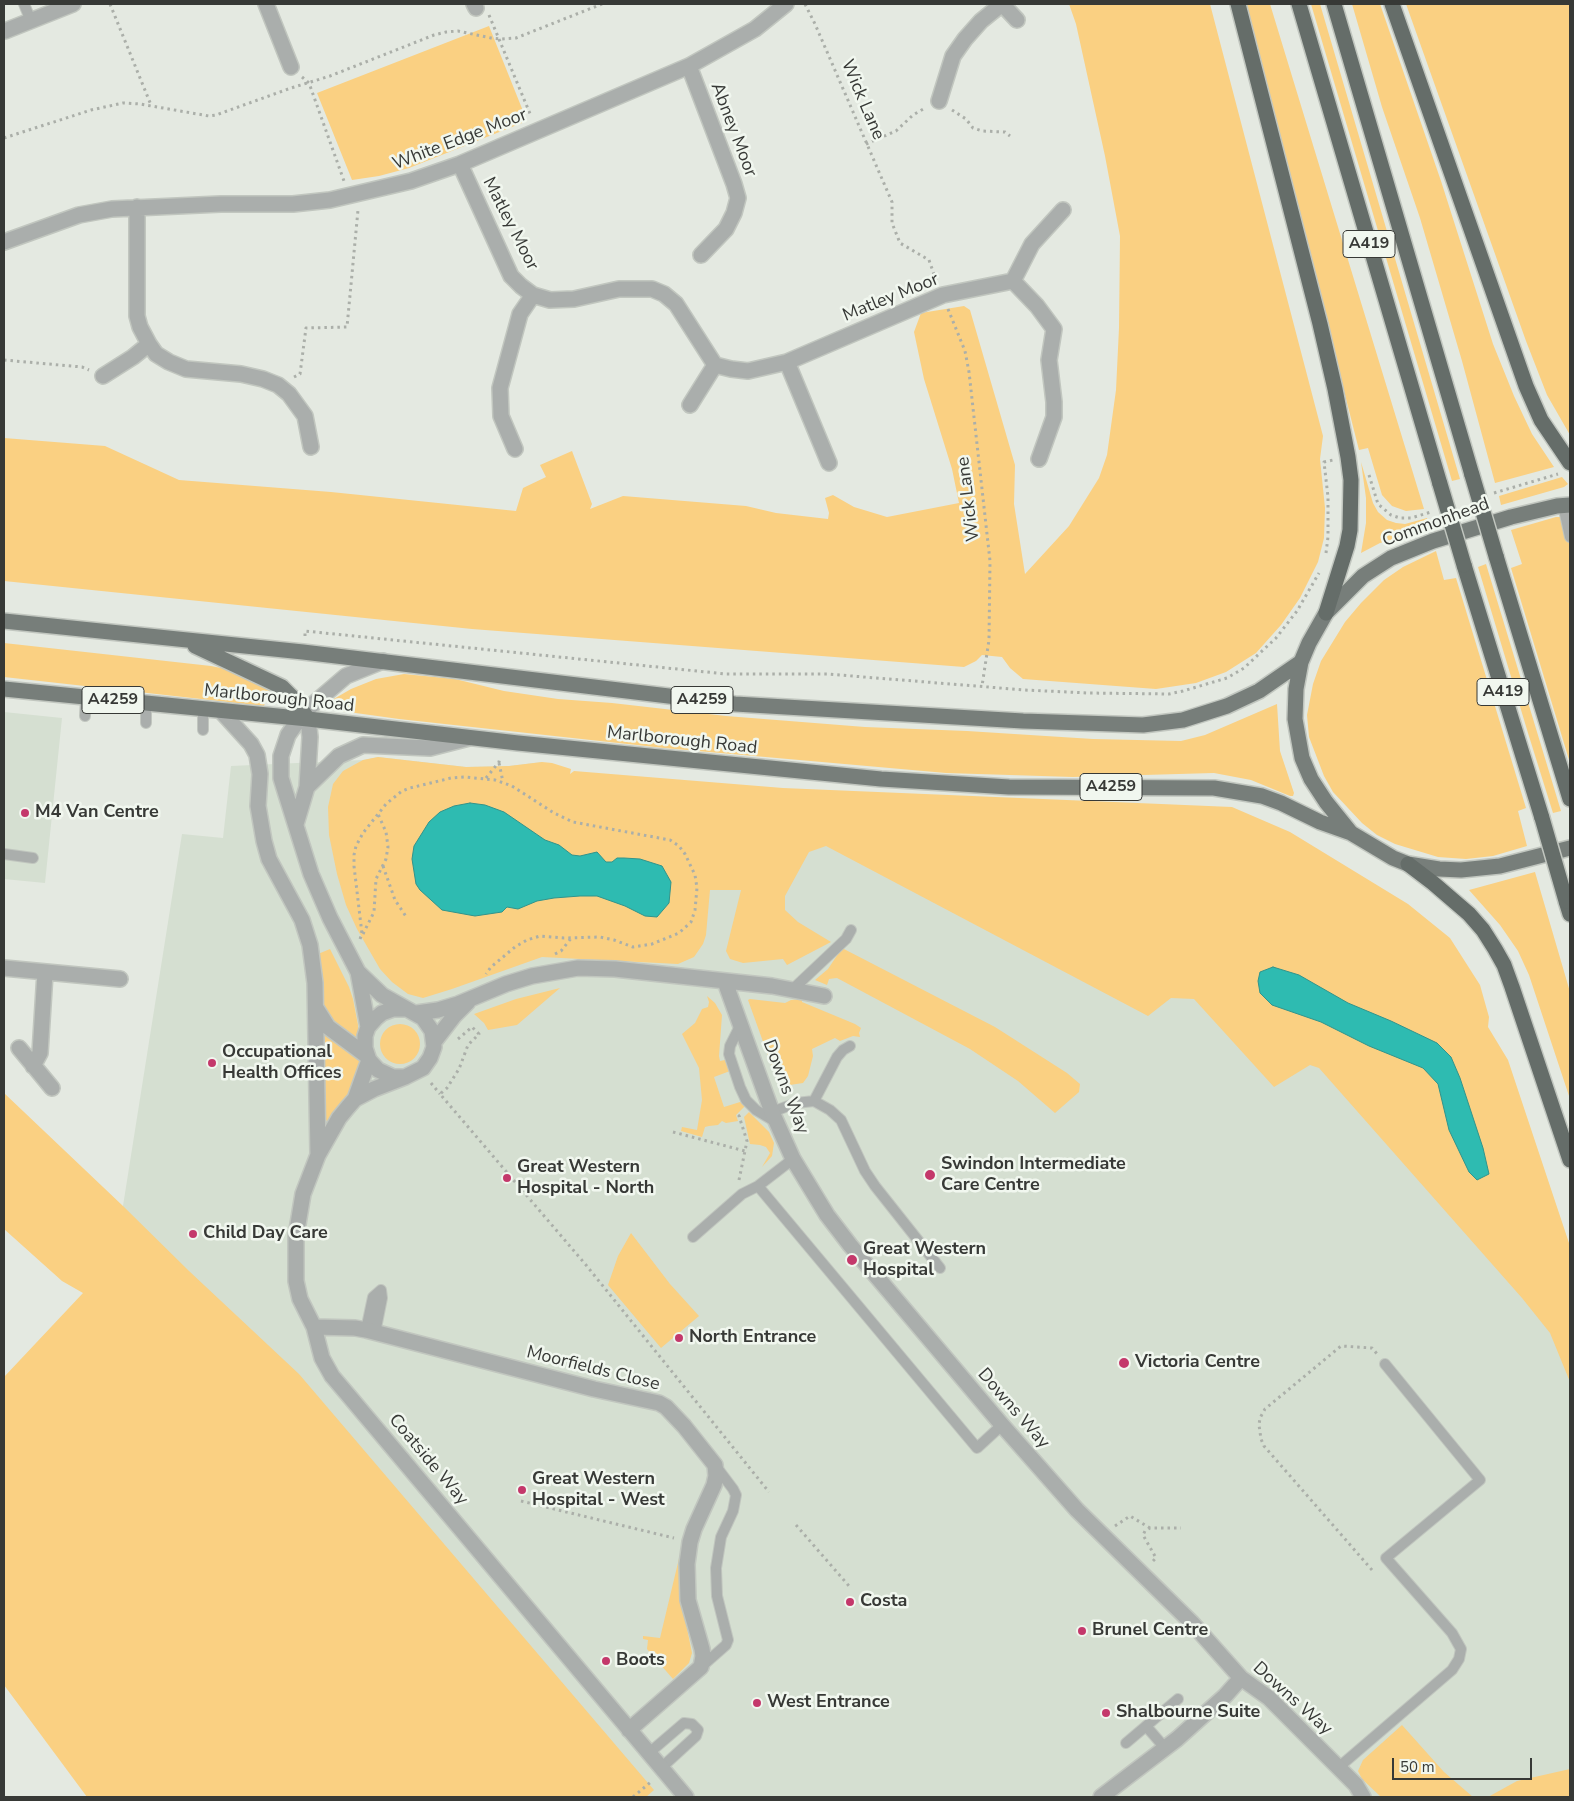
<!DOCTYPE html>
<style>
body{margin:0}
#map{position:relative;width:1574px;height:1801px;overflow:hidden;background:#e4e9e1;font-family:"Nunito Sans",sans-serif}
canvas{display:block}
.frame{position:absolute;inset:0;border:5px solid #373936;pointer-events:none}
.scale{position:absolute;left:1392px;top:1758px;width:140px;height:22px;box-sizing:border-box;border:2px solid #373936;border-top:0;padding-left:6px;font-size:15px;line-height:18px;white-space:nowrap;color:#373936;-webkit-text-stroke:4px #f1f7ef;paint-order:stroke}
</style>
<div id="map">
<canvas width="1574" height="1801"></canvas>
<div class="frame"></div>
<div class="scale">50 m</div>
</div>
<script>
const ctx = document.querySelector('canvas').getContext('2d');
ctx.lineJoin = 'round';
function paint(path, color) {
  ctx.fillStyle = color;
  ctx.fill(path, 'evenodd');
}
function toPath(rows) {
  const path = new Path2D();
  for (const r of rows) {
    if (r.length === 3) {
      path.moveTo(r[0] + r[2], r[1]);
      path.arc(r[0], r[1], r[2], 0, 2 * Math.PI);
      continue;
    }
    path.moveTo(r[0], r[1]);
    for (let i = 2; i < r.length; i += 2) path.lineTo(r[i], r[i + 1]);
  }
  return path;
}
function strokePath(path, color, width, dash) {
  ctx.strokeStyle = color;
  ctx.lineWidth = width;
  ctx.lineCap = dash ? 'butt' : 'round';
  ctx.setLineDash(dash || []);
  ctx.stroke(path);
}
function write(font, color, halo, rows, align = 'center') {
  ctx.font = font + ' "Nunito Sans",sans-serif';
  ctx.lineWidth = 5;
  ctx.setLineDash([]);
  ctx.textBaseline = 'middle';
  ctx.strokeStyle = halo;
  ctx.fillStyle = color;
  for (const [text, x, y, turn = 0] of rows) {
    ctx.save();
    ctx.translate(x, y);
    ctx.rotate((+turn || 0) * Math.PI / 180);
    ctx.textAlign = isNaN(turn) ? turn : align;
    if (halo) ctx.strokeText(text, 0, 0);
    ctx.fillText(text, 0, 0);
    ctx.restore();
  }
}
const built = toPath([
 [4,712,62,718,45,883,4,879],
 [378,757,466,767,509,766,542,762,559,771,571,775,600,780,1202,814,1570,1289,1570,1797,597,1797,119,1231,182,834,223,838,231,766,363,760]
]);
const green = toPath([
 [1069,4,1210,4,1323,436,1320,459,1325,508,1324,538,1318,562,1300,598,1281,625,1256,653,1226,672,1196,683,1156,689,1023,679,1010,668,1002,657,982,655,976,661,964,667,472,629,4,581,4,438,105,446,179,480,331,492,516,511,523,488,546,477,540,465,572,451,592,504,590,509,623,496,746,506,776,513,828,519,829,513,825,498,833,495,854,507,887,517,959,503,952,469,924,379,914,332,921,313,964,306,970,310,1015,465,1014,504,1025,574,1069,526,1099,478,1107,455,1116,390,1119,328,1120,236,1105,156,1076,24],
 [1246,4,1270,4,1424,509,1406,511,1392,506,1382,495,1368,448,1359,450],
 [1311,4,1320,4,1460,479,1452,481],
 [1352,4,1380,4,1441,181,1493,344,1514,396,1532,434,1554,467,1495,483,1462,361,1420,218,1382,107],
 [1406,4,1570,4,1570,435,1547,395,1526,341],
 [489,26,527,121,409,168,379,176,352,180,317,93],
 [1361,462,1373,503,1378,512,1387,520,1396,523,1405,524,1427,518,1430,528,1380,543,1361,553,1366,523,1366,498],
 [1562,477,1568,484,1564,487,1501,505,1499,496],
 [1556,517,1570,517,1570,763,1511,568,1522,564,1511,530],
 [1436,551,1444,580,1456,578,1526,808,1518,811,1527,846,1493,856,1466,859,1438,857,1395,844,1377,835,1362,823,1333,792,1324,776,1309,737,1307,715,1313,684,1321,661,1345,622,1361,603,1384,580,1403,567],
 [1486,564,1561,811,1553,813,1528,733,1478,567],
 [4,643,211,666,226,669,272,689,267,695,264,706,4,677],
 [404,674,455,679,504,691,558,699,612,703,726,716,865,727,967,731,1093,739,1181,741,1205,735,1277,704,1280,751,1294,793,1293,796,1290,796,1251,780,1214,773,1073,777,946,773,664,748,399,719,334,710,332,700,351,689,376,679],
 [378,757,466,767,509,766,542,762,552,763,571,769,570,774,574,771,783,788,1232,807,1290,832,1408,904,1450,938,1480,985,1489,1017,1488,1027,1508,1060,1570,1246,1570,1382,1550,1333,1522,1298,1319,1068,1310,1065,1274,1087,1194,999,1171,998,1148,1016,826,846,809,852,785,896,785,910,798,922,831,942,787,965,783,959,743,963,730,959,726,951,741,890,710,890,706,935,703,944,694,957,678,964,542,957,452,989,423,998,408,994,392,982,380,969,357,929,346,905,337,874,329,835,328,807,333,784,343,771,352,766,363,760],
 [1535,872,1570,992,1570,1099,1529,975,1518,951,1500,925,1469,890],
 [842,948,995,1027,1067,1073,1080,1084,1079,1092,1055,1113,1018,1081,970,1049,837,978,829,979,827,985,815,980,828,969],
 [330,949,349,987,353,999,358,1025,358,1035,356,1038,333,1023,322,1007,318,954],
 [560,988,517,1025,488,1030,484,1023,474,1014,516,999],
 [707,996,715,1003,722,1015,719,1056,720,1061,725,1060,730,1071,714,1077,724,1107,740,1102,745,1106,736,1115,738,1121,726,1123,722,1121,718,1125,709,1126,705,1127,702,1137,681,1131,682,1127,697,1130,702,1100,699,1068,682,1034,695,1023,702,1009,708,1007,709,1002],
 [750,999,785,1003,791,1000,802,999,802,1002,855,1024,861,1028,859,1033,860,1037,853,1036,840,1041,835,1038,812,1049,813,1056,808,1076,803,1083,790,1085,778,1079,775,1075,748,1000],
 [400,1044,20],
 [323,1033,325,1033,360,1060,350,1093,328,1122,325,1119],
 [4,1093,123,1206,189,1271,299,1374,654,1790,646,1797,87,1797,4,1685,4,1377,83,1293,62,1281,4,1229],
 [749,1112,769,1132,774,1143,772,1156,762,1167,770,1153,766,1147,760,1145,750,1144,744,1117],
 [631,1233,670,1284,699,1316,661,1348,608,1285,618,1256],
 [682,1546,682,1604,692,1653,689,1663,673,1679,647,1649,648,1640,643,1639,643,1636,660,1638],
 [1402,1725,1444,1772,1473,1797,1381,1797,1362,1779,1358,1771,1363,1760],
 [1570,1769,1570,1797,1488,1797,1517,1781]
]);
const water = toPath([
 [470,803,485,805,504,812,545,840,559,845,572,855,580,856,597,852,606,862,612,862,617,858,624,858,640,859,662,866,671,882,669,903,657,917,645,916,625,906,597,896,580,896,554,898,537,901,518,909,507,907,502,912,475,916,442,910,420,890,416,884,412,859,414,846,429,822,440,812,454,806,470,803],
 [1273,967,1299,975,1348,1003,1391,1021,1437,1043,1451,1057,1460,1078,1483,1148,1489,1174,1477,1180,1469,1172,1449,1130,1438,1084,1423,1068,1369,1046,1321,1022,1272,1005,1260,993,1258,981,1260,972,1273,967]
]);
const path = toPath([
 [110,4,151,105],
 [805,4,815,24,892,202,892,223,900,243,929,260,936,280],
 [489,15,531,116],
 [302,77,309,83,344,181],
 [952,110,966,119,973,128,982,131,1005,132,1010,136],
 [4,138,91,110,123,103,140,104,209,116,216,115,291,88,330,76,434,35,446,32,458,31,491,38,502,39,516,38,602,4],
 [866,144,896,131,913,115,925,108],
 [948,309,965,351,969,372,990,561,989,640,982,686],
 [4,360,82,367,89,370],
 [294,377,300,374,306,328,347,327,358,210],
 [1369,475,1378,504,1391,515,1400,518,1411,518,1431,512],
 [1494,493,1558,474],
 [1326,553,1328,537,1328,497,1324,462,1333,460],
 [305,636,305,631,726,674,827,674,1025,690,1088,693,1169,694,1183,691,1227,678,1244,668,1276,638,1297,611,1319,573],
 [499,763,503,782],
 [486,778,499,762,500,757],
 [383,866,395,900,407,918],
 [363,934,374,912,376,879,386,859,388,847,386,832,378,814],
 [360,939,362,934,354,866,354,855,356,846,363,833,386,804,402,791,410,788,451,778,464,777,495,780,512,786,554,813,573,822,670,840,679,846,685,854,695,875,697,888,695,910,691,922,679,933,652,944,633,947,614,940,600,937,564,938,540,936,527,940,515,947,491,967,486,974],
 [555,954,561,951,572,937],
 [458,1039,472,1027,479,1034,468,1045,459,1069,447,1088,440,1094,586,1265,769,1492],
 [431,1083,440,1094],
 [673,1132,745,1151],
 [739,1180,747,1141,739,1116,742,1114],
 [521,1501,674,1538],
 [796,1525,849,1586],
 [1115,1526,1130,1516,1150,1528],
 [1153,1561,1156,1558,1143,1535,1145,1531,1150,1528,1181,1528],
 [1372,1570,1264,1446,1261,1439,1259,1425,1260,1418,1265,1409,1341,1346,1372,1348,1378,1355],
 [633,1797,652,1781]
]);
const lane = toPath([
 [24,4,31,21],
 [1563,505,1570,537],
 [85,716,86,697],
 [146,723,146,703],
 [203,730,203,709],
 [4,854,33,858],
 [793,989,846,939,851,930],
 [741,1024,730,1046,729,1054,740,1087,746,1100,756,1110,776,1122],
 [814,1101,830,1110,841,1120,865,1171,875,1186,940,1268],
 [772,1112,796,1103,814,1101,837,1057,843,1050,850,1046],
 [758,1186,977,1448,1002,1425],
 [693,1237,742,1194,758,1186,793,1159],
 [366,1330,373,1297,381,1290],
 [375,1333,382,1298,381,1290],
 [701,1667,726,1645,728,1640,717,1596,716,1568,721,1537,733,1511,736,1495,733,1489,715,1465],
 [1146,1726,1165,1748],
 [1126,1743,1178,1699],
 [649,1753,684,1723,692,1724,698,1730,696,1736,661,1768],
 [1339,1767,1452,1670,1459,1659,1461,1649,1452,1633,1386,1558,1480,1480,1385,1364]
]);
const street = toPath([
 [266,4,291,67],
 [474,4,476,8],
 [1003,5,1017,20],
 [5,31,73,4],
 [689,66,734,184,738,198,734,213,726,229,701,255],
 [939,101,953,56,965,39,981,21,1002,4],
 [460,164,511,276,521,286,533,295,550,300,574,299,619,289,652,289,664,294,676,304,715,365,731,369,748,371,787,362,943,295,1013,281],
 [137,207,137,316,140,327,149,344,156,354,169,362,186,369,241,374,263,379,278,385,289,394,305,416,311,447],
 [4,242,79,215,112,209,221,204,293,204,330,200,411,181,460,164,689,66,755,29,786,4],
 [1013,281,1037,306,1054,329,1049,360,1054,402,1054,417,1039,459],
 [1013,281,1032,244,1063,210],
 [787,362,829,463],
 [103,376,133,357,149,344],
 [690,405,715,365],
 [515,449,501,416,500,388,520,314,533,295],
 [221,711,251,744,257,755,260,774,258,806,264,841,269,859,302,920,310,945,315,983,318,1154],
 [307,787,339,756,363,745,430,748,469,738],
 [296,824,307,787,310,737,308,719],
 [4,968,120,979],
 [358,972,382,995,423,1018,432,1031,434,1047,430,1058,423,1068,405,1077,393,1077,378,1070,369,1060,365,1048,365,1036,368,1027,376,1018,382,1013,393,1009,407,1009],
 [725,982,772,1112,793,1159,827,1215,850,1245,1002,1425,1077,1510,1192,1623,1241,1678,1269,1698,1356,1785,1363,1797],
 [316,1008,328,1027,367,1056],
 [417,1013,438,1010,458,1004,506,984,532,976,578,968,615,969,772,986,824,996],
 [368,1027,358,972,330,918,311,874,285,791,281,778,281,756,288,735,304,712,346,676,383,661],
 [434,1042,454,1016,468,1002],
 [19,1048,52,1088],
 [33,1066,40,1053,45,973],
 [405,1077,374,1089,355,1099,348,1107,339,1118,318,1155,303,1194,296,1236,296,1281,300,1299,314,1327,322,1358,332,1376,349,1396,686,1797],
 [355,1099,369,1060],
 [314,1327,355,1328,366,1330,594,1389,659,1403,666,1407,684,1426,715,1465,716,1476,714,1485,694,1529,690,1542,687,1564,688,1600,702,1649,703,1656,701,1667,629,1730],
 [1101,1797,1177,1739,1225,1696,1241,1678]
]);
const primary = toPath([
 [1570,505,1557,506,1511,517,1433,541,1391,558,1363,576,1326,613,1309,643,1301,662,1296,689,1295,719,1302,758,1311,779,1326,802,1351,833,1393,858,1408,864,1439,869,1461,870,1500,866,1570,848],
 [4,621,303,652,735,704,1023,721,1143,725,1183,720,1227,706,1259,691,1301,662],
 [195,646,282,687,294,699,308,719],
 [4,689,308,719,518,743,881,779,1009,787,1214,788,1262,796,1281,803,1320,822,1351,833]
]);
const highway = toPath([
 [1238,4,1320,324,1335,389,1348,457,1351,480,1350,530,1347,546,1326,613],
 [1299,4,1440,484],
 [1334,4,1472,475],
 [1392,4,1526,386,1541,420,1570,463],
 [1496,556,1570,799],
 [1464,565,1542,818],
 [1408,864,1433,883,1469,914,1483,930,1495,949,1504,965,1512,987,1570,1160],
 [1566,901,1570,914]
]);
const highwayBridge = toPath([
 [1472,475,1496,556],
 [1440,484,1464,565],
 [1542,818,1566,901]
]);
const markers = [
 [25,813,5,"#c4386b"],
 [212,1063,5,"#c4386b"],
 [930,1175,6,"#c4386b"],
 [507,1178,5,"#c4386b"],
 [193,1234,5,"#c4386b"],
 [852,1260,6,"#c4386b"],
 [679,1338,5,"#c4386b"],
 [1124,1363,6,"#c4386b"],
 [522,1490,5,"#c4386b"],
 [850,1602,5,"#c4386b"],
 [1082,1631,5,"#c4386b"],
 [606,1661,5,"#c4386b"],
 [757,1703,5,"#c4386b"],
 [1106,1713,5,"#c4386b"]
];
const shields = [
 [1369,244,52],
 [1503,692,52],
 [113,700,62],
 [702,700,62],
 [1111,787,62]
];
const shieldNames = [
 ["A419",1369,244],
 ["A419",1503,692],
 ["A4259",113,700],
 ["A4259",702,700],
 ["A4259",1111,787]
];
const streetNames = [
 ["Wick Lane",862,100,67],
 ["Abney Moor",733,130,69],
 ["White Edge Moor",460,140,-21],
 ["Matley Moor",510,224,63],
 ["Matley Moor",891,298,-22],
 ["Wick Lane",969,499,-97],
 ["Commonhead",1436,523,-20],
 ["Marlborough Road",279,699,6],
 ["Marlborough Road",682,741,6],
 ["Downs Way",785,1087,69],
 ["Moorfields Close",593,1369,14],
 ["Downs Way",1013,1409,49],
 ["Coatside Way",428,1460,50],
 ["Downs Way",1292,1699,42]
];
const poiNames = [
 ["M4 Van Centre",35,813],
 ["Occupational",222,1053],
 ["Health Offices",222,1074],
 ["Swindon Intermediate",941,1165],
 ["Care Centre",941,1186],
 ["Great Western",517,1168],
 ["Hospital - North",517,1189],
 ["Child Day Care",203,1234],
 ["Great Western",863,1250],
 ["Hospital",863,1271],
 ["North Entrance",689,1338],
 ["Victoria Centre",1135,1363],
 ["Great Western",532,1480],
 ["Hospital - West",532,1501],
 ["Costa",860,1602],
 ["Brunel Centre",1092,1631],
 ["Boots",616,1661],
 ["West Entrance",767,1703],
 ["Shalbourne Suite",1116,1713]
];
paint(built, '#d5dfd1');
paint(green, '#fad082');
paint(water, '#2ebbb1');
strokePath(water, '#31948c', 1);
strokePath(lane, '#c1c6bf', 12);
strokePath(street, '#c1c6bf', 18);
strokePath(primary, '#c1c6bf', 18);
strokePath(highway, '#c1c6bf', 18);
strokePath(path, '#abafa9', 3, [2.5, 4]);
strokePath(lane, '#aaaeac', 10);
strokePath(street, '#aaaeac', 15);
strokePath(primary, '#777e7a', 15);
strokePath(highway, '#656d69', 15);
strokePath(highwayBridge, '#c1c6bf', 18, []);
strokePath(highwayBridge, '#656d69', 15);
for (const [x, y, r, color] of markers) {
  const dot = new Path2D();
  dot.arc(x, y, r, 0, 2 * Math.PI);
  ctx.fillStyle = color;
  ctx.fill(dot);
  strokePath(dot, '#f1f7ef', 2);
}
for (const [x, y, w] of shields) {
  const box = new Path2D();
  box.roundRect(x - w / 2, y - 13.5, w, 27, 4);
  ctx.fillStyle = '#f1f7ef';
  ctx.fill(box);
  strokePath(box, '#373936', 1);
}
write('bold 16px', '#373936', null, shieldNames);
write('18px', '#373936', '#f1f7ef', streetNames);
write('bold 18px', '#373936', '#f1f7ef', poiNames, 'left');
</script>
